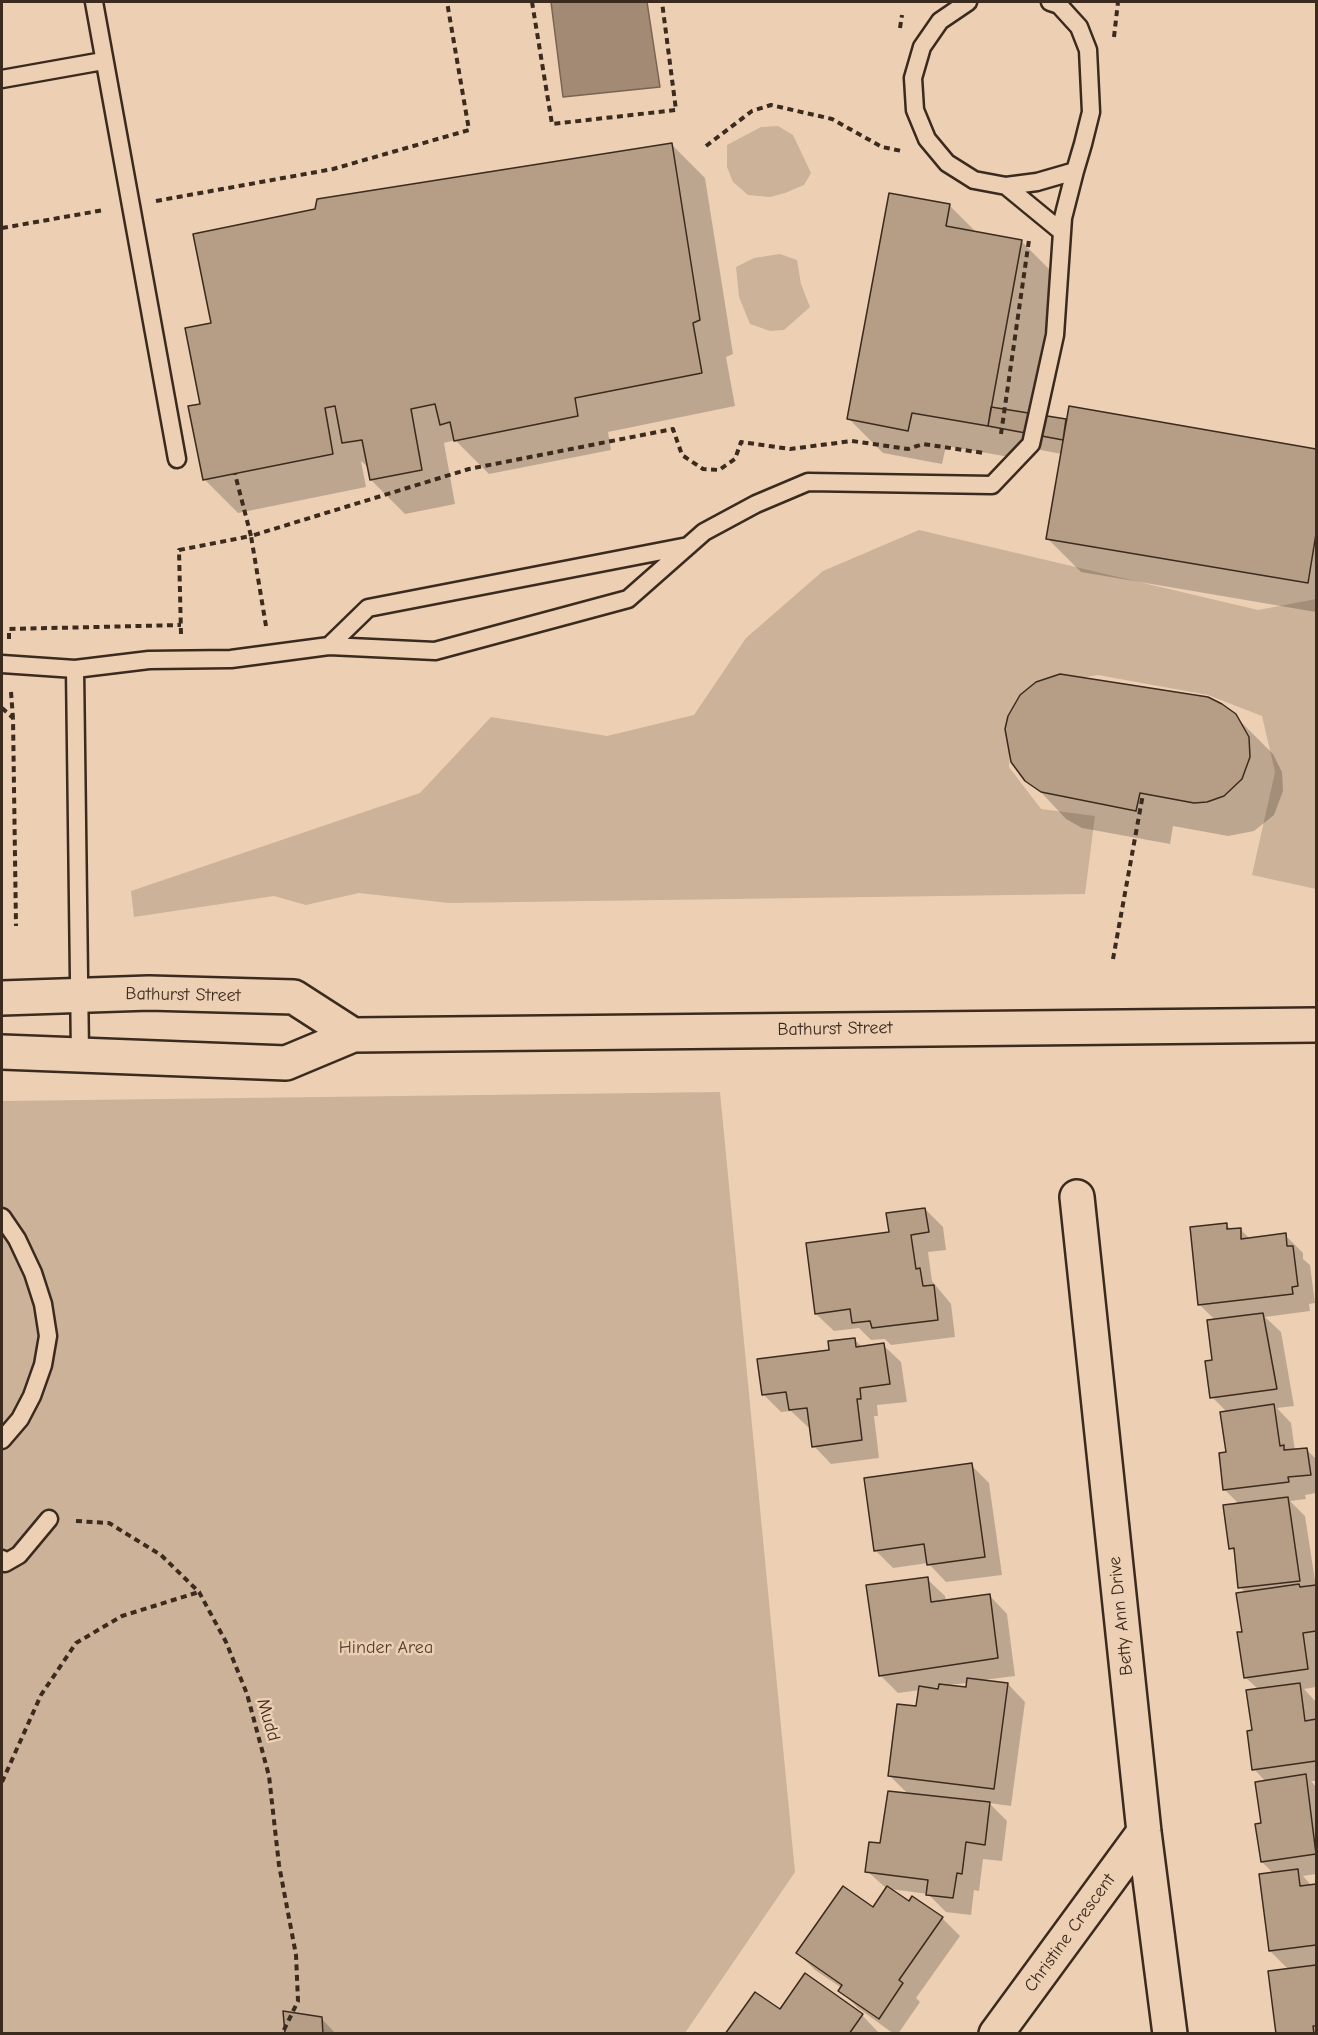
<!DOCTYPE html>
<style>
body{margin:0}
#map{position:relative;width:1318px;height:2035px;overflow:hidden;background:#edd0b4;font-family:"Comic Neue",sans-serif}
canvas{display:block}
.frame{position:absolute;inset:0;border:3px solid #3b2a1e;pointer-events:none}
</style>
<div id="map">
<canvas width="1318" height="2035"></canvas>
<div class="frame"></div>
</div>
<script>
const ctx = document.querySelector('canvas').getContext('2d');
ctx.lineJoin = 'round';
function paint(path, color) {
  ctx.fillStyle = color;
  ctx.fill(path, 'evenodd');
}
function toPath(rows) {
  const path = new Path2D();
  for (const r of rows) {
    path.moveTo(r[0], r[1]);
    for (let i = 2; i < r.length; i += 2) path.lineTo(r[i], r[i + 1]);
  }
  return path;
}
function strokePath(path, color, width, dash) {
  ctx.strokeStyle = color;
  ctx.lineWidth = width;
  ctx.lineCap = dash ? 'butt' : 'round';
  ctx.setLineDash(dash || []);
  ctx.stroke(path);
}
function write(font, color, halo, rows, align = 'center') {
  ctx.font = font + ' "Comic Neue",sans-serif';
  ctx.lineWidth = 5;
  ctx.setLineDash([]);
  ctx.textBaseline = 'middle';
  ctx.strokeStyle = halo;
  ctx.fillStyle = color;
  for (const [text, x, y, turn = 0] of rows) {
    ctx.save();
    ctx.translate(x, y);
    ctx.rotate((+turn || 0) * Math.PI / 180);
    ctx.textAlign = isNaN(turn) ? turn : align;
    if (halo) ctx.strokeText(text, 0, 0);
    ctx.fillText(text, 0, 0);
    ctx.restore();
  }
}
const green = toPath([
 [778,126,793,135,811,173,804,185,785,193,770,197,748,195,733,182,727,167,727,145,761,127],
 [780,254,797,260,801,284,810,307,784,330,770,331,750,324,739,297,736,267,754,258],
 [919,530,1258,610,1316,599,1316,889,1252,875,1275,772,1262,716,1208,695,1098,675,1040,685,1012,709,1009,767,1041,809,1095,816,1085,894,449,903,359,893,306,905,274,896,134,917,131,891,420,793,491,717,607,736,694,715,746,638,823,571],
 [720,1092,795,1872,685,2033,2,2033,2,1101]
]);
const water = toPath([
 [551,2,647,2,660,87,563,97,551,2]
]);
const shadow = toPath([
 [671,144,705,178,733,354,726,357,735,406,608,432,611,450,489,474,455,440,444,443,455,504,405,514,371,480,369,468,361,461,366,487,238,513,204,479,202,405,213,324],
 [949,205,977,233,1021,241,1055,275,1030,414,1067,422,1070,408,1316,450,1316,612,1081,572,1047,538,1062,454,1024,447,1021,459,946,446,942,464,883,453,849,419],
 [1072,676,1208,699,1229,710,1273,754,1282,772,1283,791,1274,815,1254,831,1228,836,1173,826,1170,844,1082,828,1066,819,1012,761,1007,741,1008,726,1051,678],
 [925,1209,943,1227,946,1250,928,1252,932,1281,951,1304,955,1337,891,1345,885,1339,871,1340,859,1328,834,1331,816,1314,891,1233],
 [1226,1225,1232,1230,1240,1229,1250,1239,1285,1235,1303,1253,1303,1259,1310,1265,1315,1303,1309,1304,1310,1311,1265,1317,1281,1332,1294,1406,1277,1408,1291,1423,1295,1451,1307,1450,1316,1459,1316,1493,1305,1495,1306,1499,1290,1501,1305,1516,1316,1587,1316,1687,1304,1689,1316,1702,1316,1781,1311,1781,1316,1787,1316,1874,1303,1876,1312,1886,1316,1885,1316,2034,1278,2034,1289,1970,1270,1951,1274,1874,1262,1862,1266,1782,1254,1769,1254,1732,1259,1690,1245,1677,1246,1593,1240,1587,1236,1553,1231,1548,1239,1504,1225,1490,1227,1412,1212,1397,1215,1320,1200,1305],
 [854,1339,862,1347,883,1345,901,1362,907,1402,877,1405,878,1416,874,1416,879,1458,831,1464,814,1446,811,1427,808,1427,791,1411,781,1412,763,1394],
 [971,1465,989,1483,1002,1575,946,1582,928,1563,893,1568,875,1550],
 [927,1579,945,1596,946,1601,990,1596,1007,1614,1015,1676,983,1680,1008,1684,1025,1702,1011,1806,989,1803,1007,1821,1002,1861,983,1859,979,1891,974,1890,971,1915,946,1912,928,1894,890,1889,909,1903,913,1898,942,1918,960,1936,916,1998,920,2002,898,2034,894,2034,858,2008,840,1991,842,1988,815,1970,798,1953,873,1909,887,1889,867,1871,909,1795,890,1776,917,1708,920,1690,898,1693,880,1675],
 [968,1683,967,1689,948,1685],
 [940,1687,940,1690,930,1688],
 [781,2011,862,2015,879,2033,727,2034],
 [321,2018,336,2034,287,2034]
]);
const building = toPath([
 [672,143,700,320,693,323,702,373,575,398,578,416,454,441,450,422,440,425,435,404,411,409,422,470,370,480,362,440,342,443,335,406,325,408,333,454,203,480,188,406,200,404,185,328,211,323,193,234,315,209,317,199,672,143],
 [889,193,950,204,946,226,1022,240,988,426,912,413,908,431,847,419,889,193],
 [1069,406,1316,449,1316,534,1308,583,1046,539,1069,406],
 [991,407,1066,419,1063,440,988,426,991,407],
 [1060,674,1208,697,1222,704,1236,714,1249,737,1250,757,1242,779,1224,796,1207,802,1194,803,1140,793,1136,811,1041,792,1025,781,1011,762,1005,729,1008,716,1020,695,1036,682,1060,674],
 [925,1208,929,1232,911,1235,916,1269,920,1268,923,1286,934,1285,938,1320,872,1328,870,1321,852,1323,850,1309,815,1314,806,1243,889,1232,886,1213,925,1208],
 [1227,1223,1227,1229,1241,1228,1241,1239,1286,1233,1287,1246,1293,1246,1298,1286,1292,1287,1293,1294,1198,1305,1190,1227,1227,1223],
 [1263,1313,1277,1389,1210,1398,1205,1361,1212,1360,1207,1320,1263,1313],
 [855,1338,856,1347,884,1343,890,1384,860,1388,861,1399,857,1399,862,1440,812,1447,807,1408,789,1410,786,1392,762,1395,757,1359,829,1350,828,1341,855,1338],
 [1274,1404,1280,1446,1284,1445,1284,1450,1307,1448,1311,1475,1288,1477,1289,1482,1223,1490,1219,1453,1226,1452,1220,1412,1274,1404],
 [972,1463,985,1557,927,1565,924,1544,874,1551,864,1478,972,1463],
 [1288,1497,1300,1581,1238,1588,1234,1548,1229,1549,1223,1505,1288,1497],
 [928,1577,931,1602,990,1594,998,1658,879,1676,866,1585,928,1577],
 [1299,1584,1300,1587,1316,1585,1316,1631,1303,1633,1308,1669,1244,1678,1237,1632,1242,1632,1236,1593,1299,1584],
 [967,1678,1008,1683,994,1789,888,1776,897,1704,916,1706,919,1686,938,1689,939,1684,966,1687,967,1678],
 [1300,1683,1305,1721,1316,1719,1316,1761,1252,1770,1247,1731,1252,1730,1246,1690,1300,1683],
 [1306,1774,1316,1854,1261,1862,1255,1824,1261,1823,1255,1782,1306,1774],
 [888,1791,990,1802,985,1845,966,1842,962,1874,957,1873,953,1898,926,1895,928,1880,865,1872,869,1842,880,1843,888,1791],
 [1298,1869,1300,1886,1316,1884,1316,1945,1269,1951,1259,1874,1298,1869],
 [843,1886,873,1907,887,1886,909,1901,912,1896,943,1917,899,1980,903,1983,879,2019,838,1991,842,1985,796,1953,843,1886],
 [1316,1965,1316,2026,1313,2026,1314,2034,1276,2034,1268,1971,1316,1965],
 [805,1973,863,2014,849,2034,725,2034,755,1992,780,2009,805,1973],
 [283,2011,322,2017,323,2034,285,2034,283,2011]
]);
const path = toPath([
 [532,2,552,124,676,110,662,2],
 [900,28,902,15],
 [1114,37,1118,2],
 [706,146,752,111,771,105,832,119,882,147,902,151],
 [156,201,333,169,469,130,447,2],
 [2,228,104,210],
 [1001,434,1029,240],
 [266,626,251,536,469,469,673,429,682,455,703,469,719,470,735,459,741,442,790,449,852,441,908,449,923,444,984,453],
 [181,634,179,550,251,536,235,474],
 [9,639,9,629,181,625],
 [11,692,13,718],
 [2,708,13,718,16,926],
 [1113,959,1143,794],
 [76,1521,109,1523,161,1555,199,1592,226,1642,247,1694,269,1776,279,1865,296,1955,298,2001,282,2034],
 [2,1782,41,1695,76,1643,122,1616,199,1592]
]);
const lane = toPath([
 [94,2,177,459],
 [968,2,940,21,922,47,913,78,915,110,927,139,947,163,974,180,1006,186,1037,182,1075,171,1083,144,1091,112,1088,50,1079,27,1059,5,1050,2],
 [2,79,103,61],
 [1006,186,1062,232],
 [329,646,368,608,688,546],
 [2,664,75,669,80,1054],
 [75,669,149,660,231,659,329,646,435,651,628,599,704,532,756,504,808,482,992,485,1031,444,1055,335,1063,218,1075,171],
 [2,1217,17,1239,33,1273,43,1304,48,1336,43,1365,32,1396,20,1419,2,1440],
 [2,1559,5,1563,19,1555,49,1519]
]);
const street = toPath([
 [1077,1197,1144,1832,1170,2034],
 [996,2034,1144,1832]
]);
const secondary = toPath([
 [2,998,149,993,294,997,353,1035],
 [2,1052,286,1063,353,1035,1316,1025]
]);
const streetNames = [
 ["Bathurst Street",183,995,1],
 ["Bathurst Street",835,1029,-1],
 ["Betty Ann Drive",1121,1616,-96],
 ["Mudd",268,1720,74],
 ["Christine Crescent",1070,1933,-54]
];
const parkNames = [
 ["Hinder Area",386,1648]
];
paint(green, '#ccb299');
paint(water, '#a38a74');
strokePath(water, '#796452', 1.5);
paint(shadow, '#0003');
paint(building, '#b59d86');
strokePath(building, '#3b2a1e', 1.5);
strokePath(lane, '#3b2a1e', 21);
strokePath(street, '#3b2a1e', 38);
strokePath(secondary, '#3b2a1e', 38);
strokePath(path, '#3b2a1e', 4, [6, 4.5]);
strokePath(lane, '#edd0b4', 16);
strokePath(street, '#edd0b4', 33);
strokePath(secondary, '#edd0b4', 33);
write('18px', '#3b2a1e', '#edd0b4', streetNames);
write('18px', '#513e30', '#edd0b4', parkNames);
</script>
